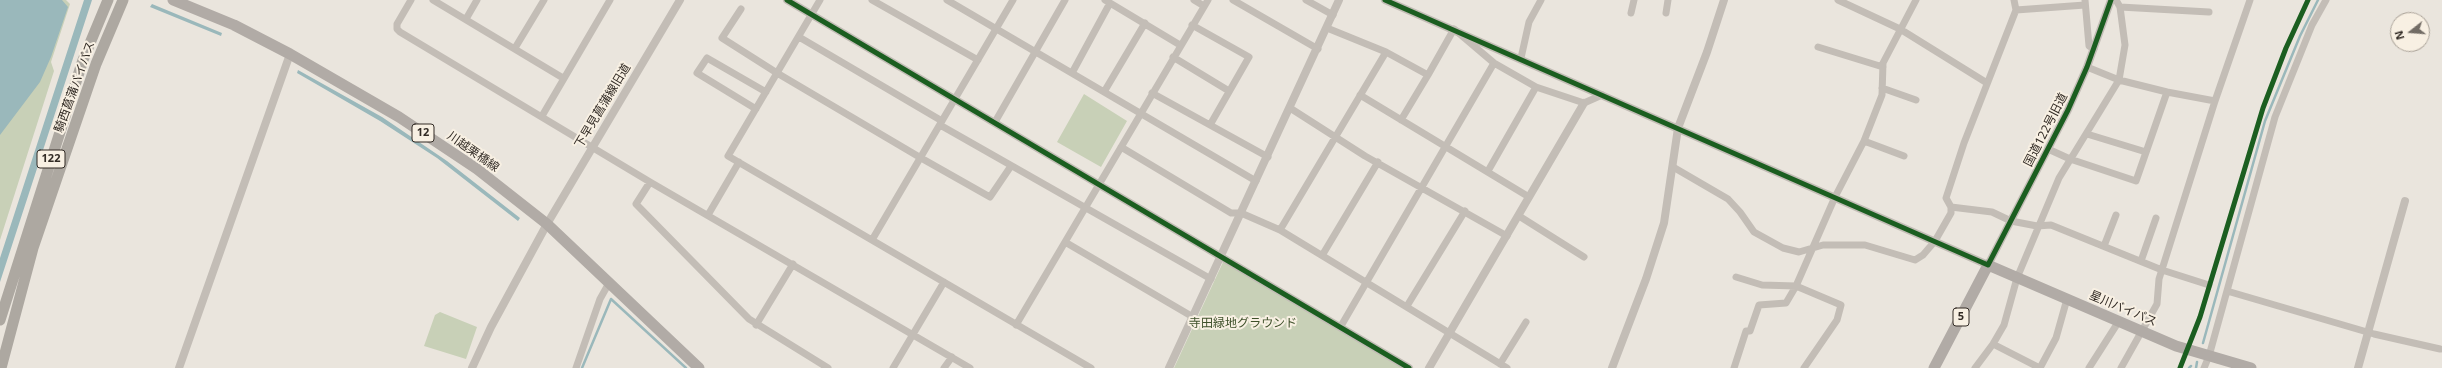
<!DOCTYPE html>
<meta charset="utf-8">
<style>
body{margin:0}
#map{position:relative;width:2442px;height:368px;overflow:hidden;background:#eae5dd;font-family:"Noto Sans",sans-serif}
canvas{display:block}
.north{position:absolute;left:2390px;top:12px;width:40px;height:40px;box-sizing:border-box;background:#f8f0e3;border:1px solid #a9a197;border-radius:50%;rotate:253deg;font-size:11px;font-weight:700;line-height:16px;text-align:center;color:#322b25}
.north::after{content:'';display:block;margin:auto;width:14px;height:18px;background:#726c65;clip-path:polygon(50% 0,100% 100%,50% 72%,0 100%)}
</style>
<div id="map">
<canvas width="2442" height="368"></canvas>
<div class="north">N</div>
</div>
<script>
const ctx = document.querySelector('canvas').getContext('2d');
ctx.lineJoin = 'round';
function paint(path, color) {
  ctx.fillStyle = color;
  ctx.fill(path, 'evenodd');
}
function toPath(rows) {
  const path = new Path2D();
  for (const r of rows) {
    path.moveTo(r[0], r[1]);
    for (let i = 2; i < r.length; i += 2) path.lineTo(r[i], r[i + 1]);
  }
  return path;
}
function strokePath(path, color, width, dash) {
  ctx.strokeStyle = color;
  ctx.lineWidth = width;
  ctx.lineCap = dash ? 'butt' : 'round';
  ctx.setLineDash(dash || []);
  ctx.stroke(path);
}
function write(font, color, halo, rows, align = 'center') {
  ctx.font = font + ' "Noto Sans","Noto Sans JP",sans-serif';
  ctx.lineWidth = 4;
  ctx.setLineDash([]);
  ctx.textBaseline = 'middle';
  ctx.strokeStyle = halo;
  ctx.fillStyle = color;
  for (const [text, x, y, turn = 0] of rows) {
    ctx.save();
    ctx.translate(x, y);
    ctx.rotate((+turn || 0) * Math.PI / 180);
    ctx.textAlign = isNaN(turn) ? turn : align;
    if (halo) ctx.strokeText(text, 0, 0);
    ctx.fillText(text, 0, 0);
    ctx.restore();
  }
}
const green = toPath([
 [0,0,66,0,70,4,51,62,54,71,0,240],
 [1084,94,1127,121,1101,167,1057,142],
 [1224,260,1403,368,1174,368],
 [440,312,477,327,466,359,424,346,435,315]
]);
const water = toPath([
 [0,0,62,0,68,7,51,57,40,82,0,135],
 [84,0,92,0,0,282,0,258],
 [152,4,222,33,221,36,150,7],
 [298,70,382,117,447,161,520,218,518,221,437,158,380,121,297,73]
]);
const stream = toPath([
 [2203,343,2265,121,2300,36,2318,0],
 [582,368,611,299,686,368],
 [2189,368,2191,366],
 [2196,368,2197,362]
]);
const minor = toPath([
 [411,0,397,24,397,29,400,32,650,182,970,368],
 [433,0,563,78],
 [820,0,728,156,1091,368],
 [872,0,978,60],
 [947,0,1256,181],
 [1105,0,1180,45],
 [1194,0,1204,6],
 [1233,0,1318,49],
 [1306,0,1333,15],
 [1838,0,1900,29,1987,83],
 [2085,0,2089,46,2094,49],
 [2120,7,2209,12],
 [741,9,722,38,777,73,921,158,990,197,1011,166],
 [2016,10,2085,5],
 [1631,13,1634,0],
 [1666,13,1668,0],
 [466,19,477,0],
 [1192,25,1249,57,1210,125],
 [799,37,942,121],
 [1818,47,1883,67],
 [515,48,544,0],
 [1386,52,1428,75,1454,29,1494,63,1536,87,1584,103,1602,95],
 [1173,57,1229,91],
 [1521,58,1529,22,1541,0],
 [2087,67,2119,80,2167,92,2215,101],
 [1072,73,1110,3],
 [1882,88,1916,100],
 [1104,92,1145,23],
 [1152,93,1268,157],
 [1360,95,1529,197],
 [1290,108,1365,156,1507,236],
 [756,109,697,73,707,58,766,92],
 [542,116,610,0],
 [1401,120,1428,75],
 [995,122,1065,0],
 [940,125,1211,279],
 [2087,134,2146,152],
 [1864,141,1904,156],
 [1121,147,1231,213,1241,213,1280,230,1507,368],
 [2048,149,2070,159,2136,181,2167,92],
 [1673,167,1728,199,1740,212,1754,232,1783,248,1799,252,1823,245,1865,245,1915,260,1923,255,1935,241,1951,213,1951,207,1946,198,1964,143,2016,10,2014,0],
 [1488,171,1536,87],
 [650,182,636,204,749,319,828,368],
 [1951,207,1992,212,2011,221,2037,226,2051,225,2162,270,2209,285],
 [708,215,739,162],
 [1519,216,1584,257],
 [1280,230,1386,52,1327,28],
 [872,240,1013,0],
 [1065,242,1193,317],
 [2104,246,2116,215],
 [1323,254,1378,162],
 [2141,261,2156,218],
 [2227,291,2374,334,2440,349],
 [1407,306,1465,211],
 [756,325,793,264],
 [1016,325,1208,0],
 [1341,326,1494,63],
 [1993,344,2040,368],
 [1500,364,1526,322],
 [576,368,600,299,609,283],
 [893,368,944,282],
 [944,368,952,357],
 [1734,368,1746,331,1750,331,1759,305,1786,303,1796,286,1762,285,1736,277],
 [1804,368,1837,320,1841,305,1796,286,1835,197,1864,141,1882,95,1883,63,1916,0],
 [1975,368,1993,344,2004,325,2017,278,2059,178,2119,80,2125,45,2120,7,2116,0],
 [2040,368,2056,338,2067,299],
 [2089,368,2119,321],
 [2121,368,2157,304,2159,279,2215,101,2250,0],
 [2204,368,2209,356,2275,117,2312,25,2326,0]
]);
const tertiary = toPath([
 [787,0,1409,368],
 [1385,0,1988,265,2068,110,2087,67,2111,0],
 [179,368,290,54],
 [472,368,491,327,547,224,680,0],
 [1169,368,1339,0],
 [1429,368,1584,103],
 [1612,368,1646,279,1664,223,1678,128,1707,52,1724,0],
 [2358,368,2405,201]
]);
const primary = toPath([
 [173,0,234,25,290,54,399,117,477,169,547,224,699,368],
 [1934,368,1988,265,2176,346,2251,368]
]);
const trunk = toPath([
 [0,320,83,60,108,0],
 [1,368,33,248,96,64,123,0]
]);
const cycleway = toPath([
 [787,0,1409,368],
 [1385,0,1988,265,2068,110,2087,67,2111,0],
 [2180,368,2200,317,2263,108,2286,48,2308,0]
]);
const shields = [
 [423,133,22],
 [51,159,28],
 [1961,317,16]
];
const shieldNames = [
 ["12",423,133],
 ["122",51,159],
 ["5",1961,317]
];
const streetNames = [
 ["騎西菖蒲バイパス",75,87,-70],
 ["下早見菖蒲線旧道",603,106,-59],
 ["国道122号旧道",2046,130,-63],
 ["川越栗橋線",473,152,35],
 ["星川バイパス",2123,309,23]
];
const parkNames = [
 ["寺田緑地グラウンド",1243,324]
];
paint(green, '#c8d0b7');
paint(water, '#9ab8bb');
strokePath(stream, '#9ab8bb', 2.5);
strokePath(minor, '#c3bdb6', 7);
strokePath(tertiary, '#c3bdb6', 8);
strokePath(primary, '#b1aba6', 11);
strokePath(trunk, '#ada8a1', 11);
strokePath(cycleway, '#1b5e20', 5);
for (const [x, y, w] of shields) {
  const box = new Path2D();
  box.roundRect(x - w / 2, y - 9, w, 18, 3);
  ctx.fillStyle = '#f8f0e3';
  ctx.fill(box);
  strokePath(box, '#322b25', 1);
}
write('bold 11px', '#322b25', null, shieldNames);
write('12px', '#322b25', '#f8f0e3', streetNames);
write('12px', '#3e502a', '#f8f0e3', parkNames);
</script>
